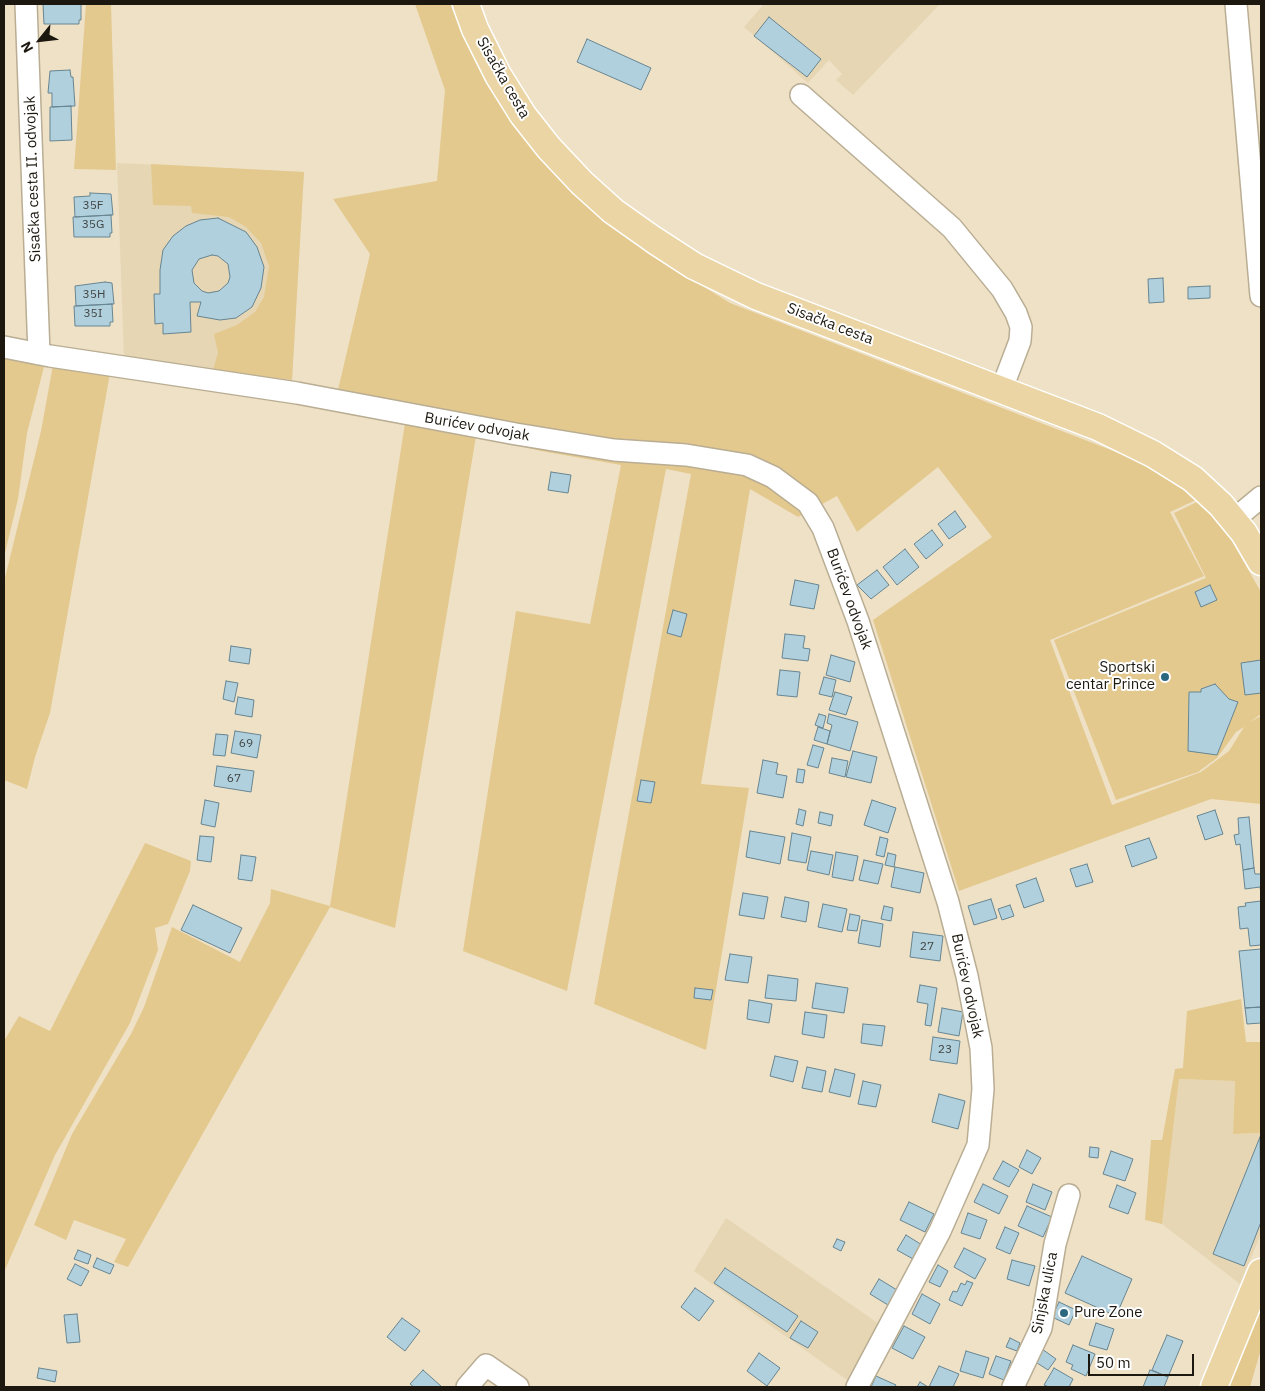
<!DOCTYPE html>
<meta charset="utf-8">
<style>
body{margin:0}
#map{position:relative;width:1265px;height:1391px;overflow:hidden;background:#eee1c6;font-family:"IBM Plex Sans",sans-serif}
canvas{display:block}
.frame{position:absolute;inset:0;border:5px solid #1d180f;pointer-events:none}
.north{position:absolute;left:15px;top:15px;width:50px;height:50px;-webkit-text-stroke:4px #fff;paint-order:stroke;rotate:241deg;font-size:14px;font-weight:700;line-height:20px;text-align:center;color:#1d180f}
.north::after{content:'';display:block;margin:auto;width:18px;height:22px;background:#1d180f;clip-path:polygon(50% 0,100% 100%,50% 72%,0 100%)}
.scale{position:absolute;left:1088px;top:1354px;width:106px;height:22px;box-sizing:border-box;border:2px solid #1d180f;border-top:0;padding-left:6px;font-size:15px;line-height:18px;white-space:nowrap;color:#1d180f;-webkit-text-stroke:4px #fff;paint-order:stroke}
</style>
<div id="map">
<canvas width="1265" height="1391"></canvas>
<div class="frame"></div>
<div class="north">N</div>
<div class="scale">50 m</div>
</div>
<script>
const ctx = document.querySelector('canvas').getContext('2d');
ctx.lineJoin = 'round';
function paint(path, color) {
  ctx.fillStyle = color;
  ctx.fill(path, 'evenodd');
}
function toPath(rows) {
  const path = new Path2D();
  for (const r of rows) {
    path.moveTo(r[0], r[1]);
    for (let i = 2; i < r.length; i += 2) path.lineTo(r[i], r[i + 1]);
  }
  return path;
}
function strokePath(path, color, width, dash) {
  ctx.strokeStyle = color;
  ctx.lineWidth = width;
  ctx.lineCap = dash ? 'butt' : 'round';
  ctx.setLineDash(dash || []);
  ctx.stroke(path);
}
function write(font, color, halo, rows, align = 'center') {
  ctx.font = font + ' "IBM Plex Sans",sans-serif';
  ctx.lineWidth = 4;
  ctx.setLineDash([]);
  ctx.textBaseline = 'middle';
  ctx.strokeStyle = halo;
  ctx.fillStyle = color;
  for (const [text, x, y, turn = 0] of rows) {
    ctx.save();
    ctx.translate(x, y);
    ctx.rotate((+turn || 0) * Math.PI / 180);
    ctx.textAlign = isNaN(turn) ? turn : align;
    if (halo) ctx.strokeText(text, 0, 0);
    ctx.fillText(text, 0, 0);
    ctx.restore();
  }
}
const built = toPath([
 [764,4,940,4,853,95,836,80,842,74,829,60,808,83,744,27],
 [117,163,304,172,292,380,124,359],
 [1179,1079,1235,1081,1233,1134,1261,1133,1261,1234,1240,1284,1162,1224],
 [726,1218,882,1326,850,1382,694,1271]
]);
const green = toPath([
 [86,4,111,4,116,170,74,169],
 [415,4,450,4,477,65,518,130,650,253,730,303,1129,457,1171,478,1198,499,1170,512,1204,576,1050,640,1112,805,1201,772,1229,751,1244,727,1236,732,1217,758,1198,772,1116,800,1054,640,1206,578,1174,513,1199,501,1230,538,1261,592,1261,714,1250,722,1261,716,1261,804,1211,799,959,891,873,620,992,537,938,467,857,532,837,496,798,517,750,489,701,784,749,788,706,1050,594,1004,691,474,666,469,567,991,463,951,516,611,590,624,621,465,541,451,476,436,395,928,330,907,128,1267,114,1262,126,1239,74,1220,66,1240,34,1225,72,1134,131,1034,144,1007,172,927,240,962,270,903,271,889,330,906,405,423,350,415,337,394,370,254,333,199,437,181,445,90],
 [151,164,304,172,292,380,213,370,218,353,214,334,237,325,255,312,264,297,269,266,261,243,246,227,229,217,192,213,191,206,153,205],
 [4,357,44,367,27,433,18,499,4,557],
 [53,365,110,373,50,713,35,757,27,789,4,780,4,582,41,431],
 [145,843,191,861,190,871,168,924,155,928,158,950,130,1023,55,1155,4,1272,4,1041,19,1016,50,1031],
 [1241,999,1246,1042,1261,1042,1261,1133,1233,1134,1235,1081,1179,1079,1162,1224,1145,1220,1151,1140,1162,1140,1175,1069,1183,1068,1187,1011],
 [1261,1301,1261,1349,1250,1387,1226,1387]
]);
const building = toPath([
 [43,4,81,4,81,20,79,20,79,24,44,24,43,4],
 [769,17,821,59,807,77,754,36,769,17],
 [587,39,651,68,641,90,577,62,587,39],
 [70,70,71,77,73,77,75,106,52,107,52,93,48,93,50,71,70,70],
 [71,106,72,140,50,141,50,107,71,106],
 [90,193,111,194,113,215,75,217,74,197,90,196,90,193],
 [111,215,112,233,110,233,110,237,74,237,73,217,111,215],
 [218,218,246,232,257,247,264,267,261,288,252,307,236,318,220,320,197,316,201,302,190,302,191,332,163,334,163,323,155,324,154,294,160,294,160,270,163,250,173,236,186,226,200,220,218,218],
 [212,255,218,256,228,264,230,277,228,283,219,291,208,293,202,291,194,283,192,270,199,259,212,255],
 [1163,278,1164,302,1149,303,1148,279,1163,278],
 [105,282,112,283,114,304,76,306,75,286,105,282],
 [1210,286,1210,298,1188,299,1188,287,1210,286],
 [112,304,113,322,110,322,110,326,75,326,74,306,112,304],
 [551,472,571,475,568,493,548,490,551,472],
 [955,511,966,527,949,539,938,524,955,511],
 [932,530,943,545,926,559,914,544,932,530],
 [905,549,919,567,897,585,883,567,905,549],
 [877,570,889,585,871,599,857,585,877,570],
 [795,580,819,585,814,609,790,605,795,580],
 [1210,585,1217,600,1201,607,1195,592,1210,585],
 [673,610,687,614,681,637,667,633,673,610],
 [785,634,805,636,803,648,810,649,808,661,782,658,785,634],
 [231,646,251,649,249,664,229,661,231,646],
 [831,655,855,662,850,682,826,675,831,655],
 [1261,660,1261,693,1245,695,1241,663,1261,660],
 [780,670,800,672,797,697,777,695,780,670],
 [824,677,836,680,832,697,819,694,824,677],
 [226,681,238,683,234,702,223,699,226,681],
 [1215,684,1229,699,1238,702,1217,755,1188,751,1189,692,1201,692,1201,689,1215,684],
 [835,692,852,697,846,715,829,710,835,692],
 [238,697,254,700,252,717,235,714,238,697],
 [819,714,826,716,823,728,815,725,819,714],
 [829,714,858,722,850,751,827,744,832,725,827,723,829,714],
 [818,727,830,731,827,744,814,740,818,727],
 [235,731,261,735,257,758,231,753,235,731],
 [216,734,228,735,225,756,213,755,216,734],
 [813,745,824,748,818,768,807,765,813,745],
 [853,751,877,757,871,783,846,777,853,751],
 [832,758,848,761,845,777,829,773,832,758],
 [763,760,778,763,776,774,787,776,783,798,757,793,763,760],
 [217,766,254,771,251,792,214,786,217,766],
 [798,769,805,770,803,783,796,782,798,769],
 [641,780,655,782,651,803,637,801,641,780],
 [205,800,219,803,215,827,201,824,205,800],
 [872,800,896,808,888,833,864,825,872,800],
 [799,809,806,811,803,826,796,824,799,809],
 [1215,810,1223,834,1205,840,1197,816,1215,810],
 [820,812,833,815,831,826,818,823,820,812],
 [1249,817,1254,868,1243,870,1240,844,1236,845,1234,835,1239,834,1238,818,1249,817],
 [750,831,785,837,780,864,746,857,750,831],
 [792,833,811,837,806,863,788,860,792,833],
 [200,836,214,837,211,862,197,860,200,836],
 [880,837,888,839,884,857,876,855,880,837],
 [1149,838,1157,858,1132,867,1125,846,1149,838],
 [811,851,833,855,829,875,807,870,811,851],
 [836,852,858,856,853,881,832,877,836,852],
 [888,853,896,855,894,867,885,865,888,853],
 [241,855,256,857,252,881,238,879,241,855],
 [864,860,883,864,878,884,859,880,864,860],
 [1087,864,1093,882,1076,887,1070,869,1087,864],
 [895,867,924,873,920,893,891,887,895,867],
 [1254,868,1255,874,1261,874,1261,894,1260,887,1245,889,1243,870,1254,868],
 [1036,878,1044,901,1024,908,1016,885,1036,878],
 [743,893,768,897,764,919,739,915,743,893],
 [785,897,809,902,806,922,781,917,785,897],
 [991,899,997,918,974,925,968,906,991,899],
 [1261,901,1261,945,1250,946,1248,928,1240,929,1238,907,1246,906,1245,903,1261,901],
 [823,904,847,909,842,932,818,927,823,904],
 [193,905,242,928,230,953,181,930,193,905],
 [1010,905,1014,916,1002,920,998,909,1010,905],
 [884,906,893,908,891,921,881,919,884,906],
 [850,914,860,916,857,931,847,930,850,914],
 [862,920,883,924,880,947,858,943,862,920],
 [913,932,943,936,940,961,910,957,913,932],
 [1261,949,1261,1007,1245,1008,1239,951,1261,949],
 [730,954,752,957,748,983,725,980,730,954],
 [768,975,798,979,796,1001,765,998,768,975],
 [816,983,848,988,844,1013,812,1008,816,983],
 [920,985,937,988,931,1026,925,1025,928,1004,917,1002,920,985],
 [695,988,713,990,711,1000,694,998,695,988],
 [749,1000,772,1004,769,1023,747,1019,749,1000],
 [1261,1007,1261,1023,1247,1024,1245,1008,1261,1007],
 [942,1008,963,1012,959,1036,938,1032,942,1008],
 [805,1012,827,1015,824,1038,802,1034,805,1012],
 [863,1024,885,1026,882,1046,861,1043,863,1024],
 [933,1037,960,1041,957,1064,930,1060,933,1037],
 [775,1056,798,1061,793,1082,770,1076,775,1056],
 [807,1067,826,1071,822,1092,802,1088,807,1067],
 [835,1069,855,1074,850,1097,829,1092,835,1069],
 [863,1081,881,1085,876,1107,858,1104,863,1081],
 [939,1094,965,1101,958,1129,932,1122,939,1094],
 [1260,1137,1261,1222,1244,1266,1213,1254,1260,1137],
 [1090,1147,1099,1148,1098,1158,1089,1157,1090,1147],
 [1027,1150,1041,1158,1032,1174,1019,1167,1027,1150],
 [1111,1151,1133,1159,1125,1181,1103,1174,1111,1151],
 [1003,1161,1019,1170,1009,1187,993,1179,1003,1161],
 [983,1184,1008,1196,999,1214,974,1202,983,1184],
 [1033,1184,1052,1192,1045,1210,1026,1202,1033,1184],
 [1117,1185,1136,1193,1128,1214,1109,1207,1117,1185],
 [909,1202,934,1214,925,1232,900,1220,909,1202],
 [1027,1206,1052,1217,1043,1237,1018,1226,1027,1206],
 [968,1213,987,1220,980,1239,961,1233,968,1213],
 [1005,1227,1019,1233,1010,1254,996,1248,1005,1227],
 [906,1235,922,1245,913,1259,897,1250,906,1235],
 [837,1239,845,1242,841,1251,833,1247,837,1239],
 [964,1248,986,1259,975,1279,954,1267,964,1248],
 [78,1250,91,1255,88,1264,74,1259,78,1250],
 [1082,1256,1132,1279,1116,1316,1065,1293,1082,1256],
 [97,1258,114,1265,110,1274,93,1267,97,1258],
 [1012,1260,1035,1266,1029,1286,1007,1279,1012,1260],
 [75,1264,89,1271,81,1286,67,1279,75,1264],
 [938,1265,948,1271,940,1287,929,1282,938,1265],
 [725,1268,798,1316,787,1332,714,1283,725,1268],
 [879,1279,897,1290,888,1305,870,1294,879,1279],
 [967,1281,973,1283,962,1306,949,1300,953,1291,957,1292,961,1283,965,1285,967,1281],
 [695,1288,714,1301,699,1321,681,1307,695,1288],
 [922,1294,940,1304,930,1324,912,1314,922,1294],
 [1059,1302,1076,1310,1069,1325,1052,1317,1059,1302],
 [77,1314,80,1342,67,1343,64,1315,77,1314],
 [402,1318,420,1331,405,1351,387,1337,402,1318],
 [801,1321,818,1332,808,1348,790,1338,801,1321],
 [1096,1323,1114,1329,1107,1350,1089,1345,1096,1323],
 [904,1326,925,1337,913,1359,892,1348,904,1326],
 [1167,1335,1183,1341,1168,1377,1152,1370,1167,1335],
 [1010,1338,1020,1343,1017,1351,1006,1347,1010,1338],
 [1073,1345,1095,1354,1086,1376,1071,1369,1073,1365,1066,1362,1073,1345],
 [1042,1349,1056,1359,1048,1370,1034,1361,1042,1349],
 [966,1351,989,1358,983,1378,960,1371,966,1351],
 [759,1353,780,1368,767,1386,747,1371,759,1353],
 [996,1356,1011,1361,1004,1380,989,1374,996,1356],
 [939,1366,959,1374,953,1387,929,1387,939,1366],
 [39,1368,57,1371,55,1382,37,1378,39,1368],
 [1054,1368,1073,1379,1069,1387,1049,1387,1044,1385,1054,1368],
 [423,1370,442,1387,414,1387,410,1384,423,1370],
 [1150,1370,1168,1377,1164,1387,1143,1387,1150,1370],
 [876,1376,896,1385,895,1387,871,1387,876,1376],
 [920,1382,928,1387,917,1387,920,1382]
]);
const minor = toPath([
 [26,4,39,354],
 [1236,4,1261,296],
 [801,95,952,228,1002,289,1016,313,1021,327,1020,341,1001,391],
 [4,347,50,356,297,393,516,434,614,450,686,455,747,465,773,477,808,503,823,528,858,621,948,902,967,976,981,1048,983,1089,978,1145,940,1231,857,1387],
 [1232,517,1243,512,1261,497],
 [467,1387,486,1365,518,1387],
 [1013,1387,1041,1328,1055,1244,1069,1195]
]);
const major = toPath([
 [466,4,475,29,498,75,523,115,549,148,582,183,613,211,654,240,694,266,756,296,1098,427,1153,454,1193,479,1221,505,1244,533,1261,562],
 [1214,1387,1261,1272]
]);
const markers = [
 [1165,677,5,"#2b687f"],
 [1064,1313,5,"#2b687f"]
];
const numberNames = [
 ["35F",93,206],
 ["35G",93,225],
 ["35H",94,295],
 ["35I",93,314],
 ["69",246,744],
 ["67",234,779],
 ["27",927,947],
 ["23",945,1050]
];
const streetNames = [
 ["Sisačka cesta",503,78,60],
 ["Sisačka cesta II. odvojak",33,179,-92],
 ["Sisačka cesta",830,324,21],
 ["Burićev odvojak",477,427,10],
 ["Burićev odvojak",849,599,70],
 ["Burićev odvojak",967,986,78],
 ["Sinjska ulica",1045,1293,-79]
];
const poiNames = [
 ["Sportski",1155,668],
 ["centar Prince",1155,685],
 ["Pure Zone",1074,1313,"left"]
];
paint(built, '#e6d6b4');
paint(green, '#e4c98e');
paint(building, '#b1d0de');
strokePath(building, '#678591', 1);
strokePath(minor, '#b9ad93', 24);
strokePath(major, '#fff', 29);
strokePath(minor, '#fff', 21);
strokePath(major, '#ebd5a4', 26);
for (const [x, y, r, color] of markers) {
  const dot = new Path2D();
  dot.arc(x, y, r, 0, 2 * Math.PI);
  ctx.fillStyle = color;
  ctx.fill(dot);
  strokePath(dot, '#fff', 2);
}
write('12px', '#424643', null, numberNames);
write('15px', '#1d180f', '#fff', streetNames);
write('15px', '#1d180f', '#fff', poiNames, 'right');
</script>
